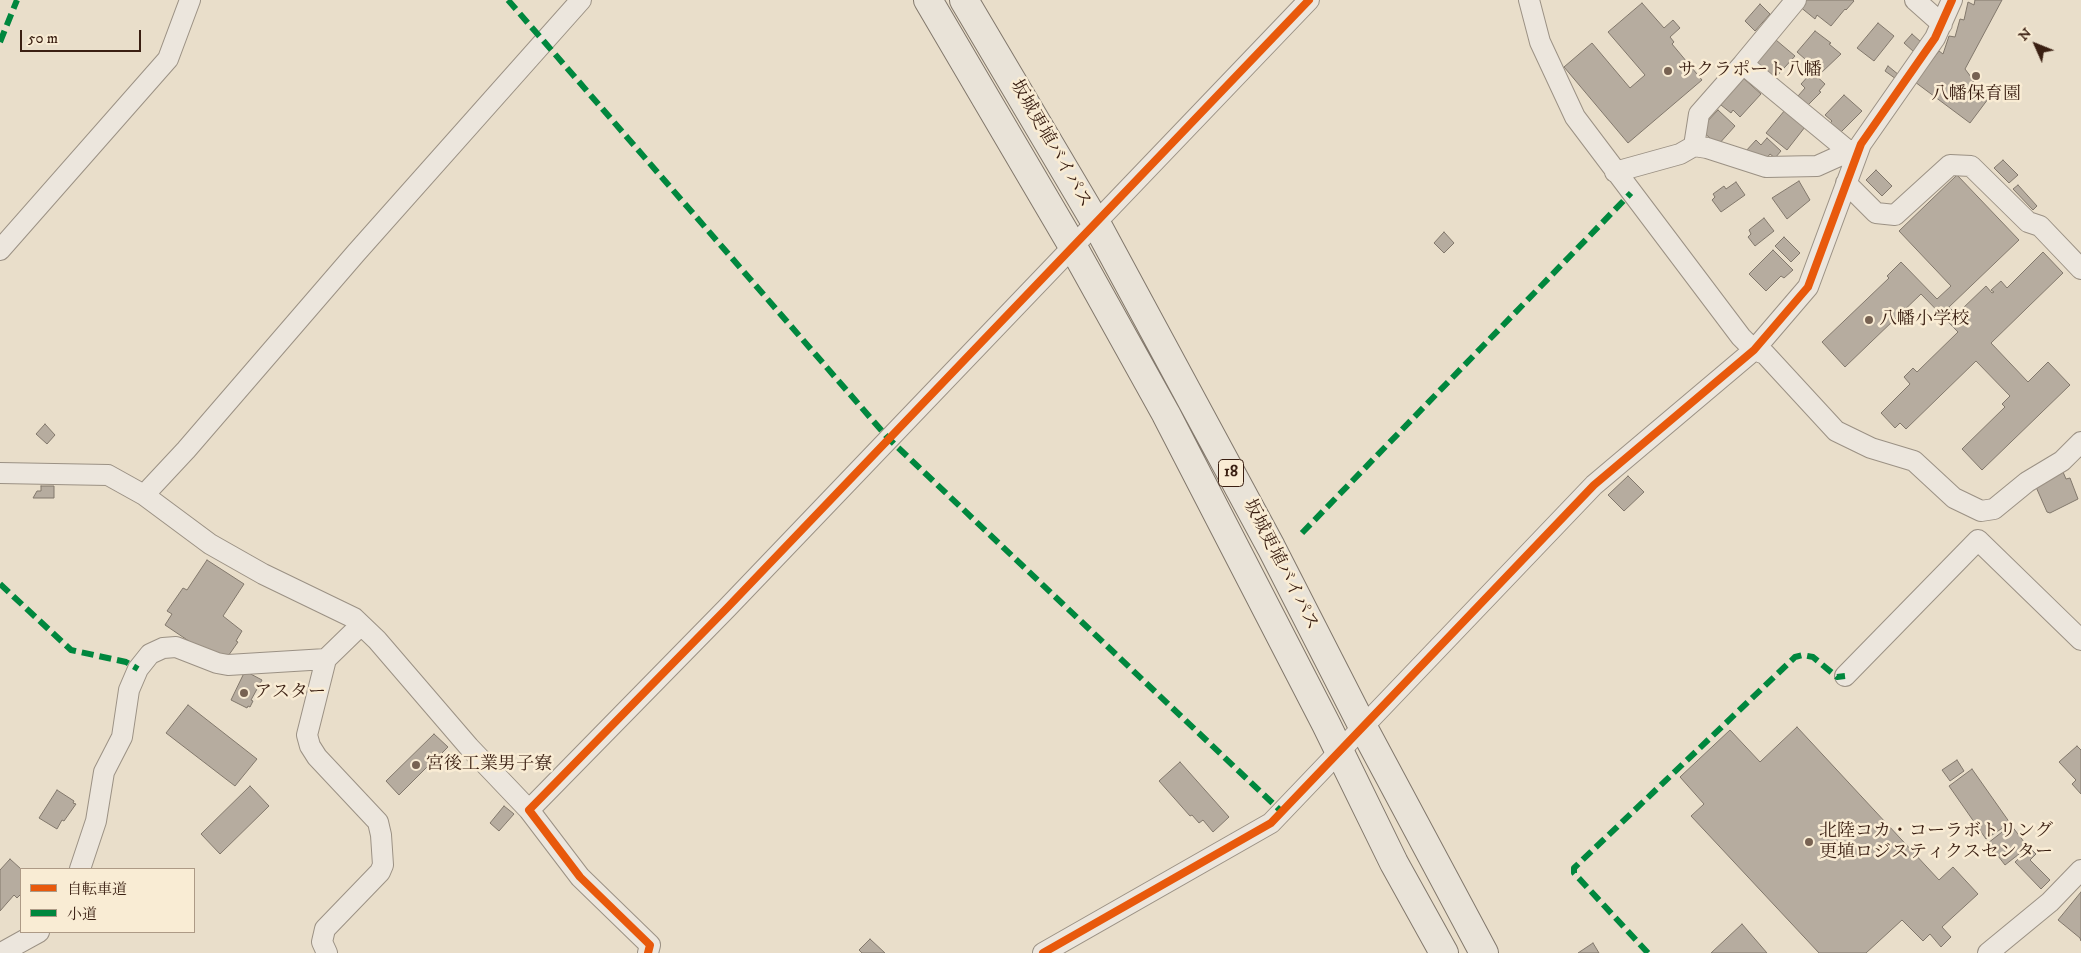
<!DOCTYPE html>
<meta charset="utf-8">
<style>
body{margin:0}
#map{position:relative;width:2081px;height:953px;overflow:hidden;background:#e9deca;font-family:"IM FELL DW Pica","Noto Serif JP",serif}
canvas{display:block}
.legend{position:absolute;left:20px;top:868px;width:175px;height:65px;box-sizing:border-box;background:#f9ecd4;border:1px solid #ad9a86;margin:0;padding:6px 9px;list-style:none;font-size:15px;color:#3a1f12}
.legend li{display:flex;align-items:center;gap:10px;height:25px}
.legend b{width:25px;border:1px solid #ad9a86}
.north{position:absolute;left:2011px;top:20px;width:50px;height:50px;-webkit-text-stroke:4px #f9ecd4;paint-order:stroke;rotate:314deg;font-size:14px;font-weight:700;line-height:20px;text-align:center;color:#3a1f12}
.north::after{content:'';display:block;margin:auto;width:18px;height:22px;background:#3a1f12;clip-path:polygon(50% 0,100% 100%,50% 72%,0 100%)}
.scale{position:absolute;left:20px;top:30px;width:121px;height:22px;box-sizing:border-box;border:2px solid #3a1f12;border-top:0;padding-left:6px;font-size:15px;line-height:18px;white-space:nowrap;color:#3a1f12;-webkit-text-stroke:4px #f9ecd4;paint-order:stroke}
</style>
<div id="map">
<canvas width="2081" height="953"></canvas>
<ul class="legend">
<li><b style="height:6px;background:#e8590c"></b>自転車道</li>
<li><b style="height:6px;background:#00873e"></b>小道</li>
</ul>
<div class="north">N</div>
<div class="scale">50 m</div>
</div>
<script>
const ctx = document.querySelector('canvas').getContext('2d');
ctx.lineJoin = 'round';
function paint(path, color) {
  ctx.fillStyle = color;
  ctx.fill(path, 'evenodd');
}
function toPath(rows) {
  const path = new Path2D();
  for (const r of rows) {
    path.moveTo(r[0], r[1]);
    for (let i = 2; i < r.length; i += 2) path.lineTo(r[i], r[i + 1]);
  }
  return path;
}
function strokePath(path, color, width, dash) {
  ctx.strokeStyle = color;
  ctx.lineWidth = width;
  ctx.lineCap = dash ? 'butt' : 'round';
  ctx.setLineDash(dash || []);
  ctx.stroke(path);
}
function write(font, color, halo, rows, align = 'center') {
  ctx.font = font + ' "IM FELL DW Pica","Noto Serif JP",serif';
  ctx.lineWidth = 5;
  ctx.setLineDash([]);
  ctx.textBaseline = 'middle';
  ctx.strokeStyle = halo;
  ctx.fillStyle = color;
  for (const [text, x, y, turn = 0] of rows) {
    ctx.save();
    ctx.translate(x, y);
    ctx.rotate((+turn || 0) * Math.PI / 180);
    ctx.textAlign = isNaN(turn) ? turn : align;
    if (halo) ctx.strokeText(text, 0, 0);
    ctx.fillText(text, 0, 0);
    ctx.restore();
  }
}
const building = toPath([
 [1804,0,1853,0,1854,1,1846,10,1845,9,1831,26,1817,15,1815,19,1799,6,1804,0],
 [1975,0,2002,0,1965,69,1974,81,1969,84,1988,99,1970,123,1915,82,1939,51,1943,54,1949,36,1955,37,1960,19,1964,20,1968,2,1974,5,1975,0],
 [1642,3,1664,28,1673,20,1680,28,1670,37,1674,42,1672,44,1702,80,1628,143,1564,67,1592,43,1630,88,1645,75,1608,32,1642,3],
 [1760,4,1770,14,1755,31,1745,21,1760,4],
 [1878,23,1894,36,1874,61,1857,48,1878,23],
 [1815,31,1831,43,1829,44,1841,54,1821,73,1797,52,1815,31],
 [1912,34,1921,42,1914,52,1904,43,1912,34],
 [1776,40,1795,56,1775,78,1755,63,1776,40],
 [1888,66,1899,75,1896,79,1885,71,1888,66],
 [1812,72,1825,84,1819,91,1821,92,1808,105,1798,96,1805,88,1801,84,1812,72],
 [1741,76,1761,94,1740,117,1733,110,1731,113,1716,101,1741,76],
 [1844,95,1862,111,1841,132,1830,123,1832,121,1825,115,1844,95],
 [1718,110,1735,126,1718,145,1703,132,1703,126,1718,110],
 [1785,110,1805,127,1787,150,1766,133,1785,110],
 [1767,138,1781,151,1775,158,1770,154,1766,159,1745,152,1756,140,1761,145,1767,138],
 [2003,160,2018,175,2009,183,1994,168,2003,160],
 [1876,170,1892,186,1882,196,1866,180,1876,170],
 [1957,175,2019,240,1949,307,1965,323,1970,318,1962,309,1986,286,1992,293,1994,292,1991,290,2001,281,2007,288,2043,252,2063,273,1991,343,2028,382,2048,362,2070,385,1982,470,1962,449,2005,407,2002,404,2010,396,1976,361,1906,429,1900,423,1895,428,1881,413,1910,384,1904,377,1913,368,1917,372,1958,332,1921,294,1845,367,1822,342,1889,278,1887,276,1901,262,1937,299,1951,286,1899,231,1957,175],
 [1799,181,1810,200,1787,219,1772,198,1799,181],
 [1736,182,1745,195,1721,212,1712,200,1715,197,1713,194,1724,186,1726,189,1736,182],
 [2018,185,2037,206,2033,210,2013,189,2018,185],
 [1764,218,1774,231,1755,246,1748,237,1751,234,1749,230,1764,218],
 [1444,232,1454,243,1444,253,1434,243,1444,232],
 [1784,237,1800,253,1791,262,1775,246,1784,237],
 [1773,250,1793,270,1784,278,1781,276,1766,291,1749,274,1773,250],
 [45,424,55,435,47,444,36,434,45,424],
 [2063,472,2066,479,2070,478,2078,499,2050,513,2047,512,2036,487,2063,472],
 [1628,476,1644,492,1624,511,1608,495,1628,476],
 [41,486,54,486,54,498,33,498,37,491,41,491,41,486],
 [207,560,244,584,223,616,242,631,236,641,238,642,226,659,208,654,165,625,172,614,167,611,183,588,187,590,207,560],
 [245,671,262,680,251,700,253,701,250,707,248,706,247,708,231,700,245,671],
 [188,705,257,759,235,786,166,733,188,705],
 [1797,727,1939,880,1953,867,1978,894,1942,927,1951,937,1941,947,1930,934,1923,941,1902,920,1866,953,1819,953,1691,816,1704,804,1680,777,1730,730,1760,762,1797,727],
 [434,734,448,747,438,757,442,761,435,767,431,763,399,795,386,781,434,734],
 [2077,746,2081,750,2081,794,2072,784,2076,780,2059,762,2077,746],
 [1957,760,1964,771,1950,781,1942,770,1957,760],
 [1180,762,1229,817,1213,832,1203,820,1199,823,1192,815,1190,816,1159,781,1180,762],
 [1972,769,2010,823,1986,839,1949,786,1972,769],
 [250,786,269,806,220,854,201,834,250,786],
 [57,790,74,801,73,803,76,804,64,821,62,820,57,829,39,818,57,790],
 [504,806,514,814,499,831,490,823,504,806],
 [2011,825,2028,847,2005,865,1988,843,2011,825],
 [2030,848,2036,854,2030,860,2050,880,2041,889,2015,862,2030,848],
 [10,859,21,869,21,894,17,898,14,895,0,911,0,870,10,859],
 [2081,892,2081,941,2080,938,2058,920,2081,892],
 [1742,924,1767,953,1711,953,1742,924],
 [870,939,885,953,862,953,859,950,870,939],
 [1593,943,1599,953,1578,953,1593,943]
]);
const minor = toPath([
 [1529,0,1540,42,1575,117,1741,337,1754,350,1765,354,1836,431,1871,448,1914,461,1954,498,1981,511,1994,509,2027,482,2062,461,2081,442],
 [1915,0,1942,24],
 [1743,64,1846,149],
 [1694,146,1699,114,1743,64,1796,0],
 [1615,172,1680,154,1694,146,1707,148,1766,167,1817,166,1837,157,1846,149,1858,152],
 [1846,183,1876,213,1895,215,1950,165,1971,166,2028,222,2040,226,2081,269],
 [0,250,168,59,190,0],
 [0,473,108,475,144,495,210,544,263,574,354,618,377,640,469,747,529,810],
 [144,495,186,450,356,253,581,0],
 [326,659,307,735,310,746,317,757,378,822,381,835,383,865,380,872,325,929,322,942,327,953],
 [1845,676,1978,540,2081,640],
 [80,869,96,821,104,772,122,737,129,690,138,669,150,654,163,648,176,647,217,663,228,665,326,659,361,625],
 [1,953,39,932],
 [648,953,650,945,580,877,529,810,727,608,1309,0],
 [1043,953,1271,823,1594,485,1754,350,1808,287,1861,144,1935,38,1952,0],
 [1988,953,2050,902,2081,870]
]);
const highway = toPath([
 [928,0,1072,245,1166,414,1326,724,1394,863,1444,953],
 [964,0,1096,223,1271,547,1363,727,1484,953]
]);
const quiet = toPath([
 [508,0,888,438,1283,813],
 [0,42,17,0],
 [1302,533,1631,193],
 [0,584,71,650,126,662,138,669],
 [1648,953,1574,873,1574,868,1795,657,1803,655,1813,657,1837,677,1845,676]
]);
const cycleway = toPath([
 [648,953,650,945,580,877,529,810,727,608,1309,0],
 [1043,953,1271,823,1594,485,1754,350,1808,287,1861,144,1935,38,1952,0]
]);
const markers = [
 [1668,71,5,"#776252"],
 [1976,76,5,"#776252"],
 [1869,320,5,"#776252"],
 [244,693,5,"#776252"],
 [416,765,5,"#776252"],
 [1809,842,5,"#776252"]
];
const shields = [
 [1231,473,25]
];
const shieldNames = [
 ["18",1231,473]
];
const poiNames = [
 ["サクラポート八幡",1678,71],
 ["八幡保育園",1976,95,"center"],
 ["八幡小学校",1879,320],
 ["アスター",254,693],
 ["宮後工業男子寮",426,765],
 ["北陸コカ・コーラボトリング",1819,832],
 ["更埴ロジスティクスセンター",1819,853]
];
const streetNames = [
 ["坂城更埴バイパス",1050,144,60],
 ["坂城更埴バイパス",1280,565,63]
];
paint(building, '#b6ac9f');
strokePath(building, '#82786c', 1);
strokePath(minor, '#9b9184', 22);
strokePath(highway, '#82786c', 30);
strokePath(minor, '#ece6dd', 20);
strokePath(highway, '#e9e3d8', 28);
strokePath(quiet, '#00873e', 6, [12, 6]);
strokePath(cycleway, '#e8590c', 8);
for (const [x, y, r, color] of markers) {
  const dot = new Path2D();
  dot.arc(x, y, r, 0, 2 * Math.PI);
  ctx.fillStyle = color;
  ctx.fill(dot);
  strokePath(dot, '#f9ecd4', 2);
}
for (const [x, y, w] of shields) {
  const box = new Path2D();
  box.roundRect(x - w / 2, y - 13.5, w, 27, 4);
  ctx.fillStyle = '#f9ecd4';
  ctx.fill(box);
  strokePath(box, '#3a1f12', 1);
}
write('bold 16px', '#3a1f12', null, shieldNames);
write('18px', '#3a1f12', '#f9ecd4', poiNames, 'left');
write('18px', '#3a1f12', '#f9ecd4', streetNames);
</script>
